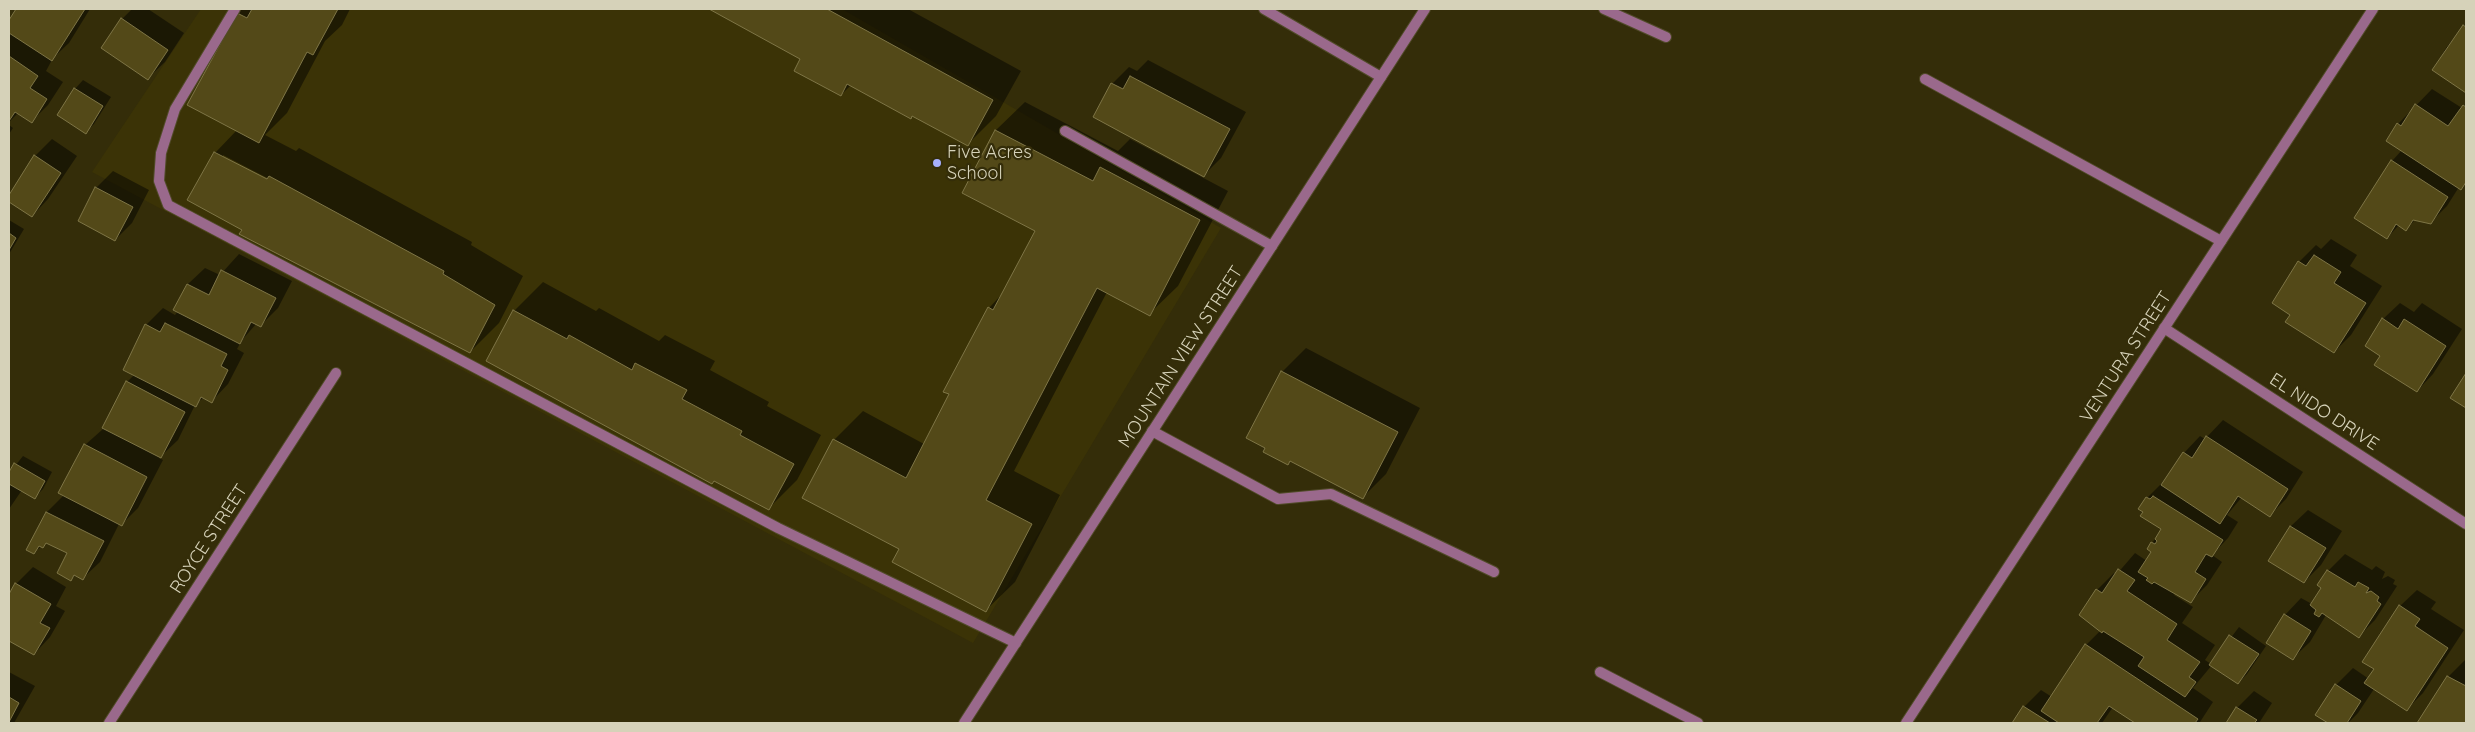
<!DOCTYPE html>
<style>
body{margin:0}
#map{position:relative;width:2475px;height:732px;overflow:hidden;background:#342d09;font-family:Quicksand,sans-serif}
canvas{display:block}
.frame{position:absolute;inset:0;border:10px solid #d6d2b9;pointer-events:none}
</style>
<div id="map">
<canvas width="2475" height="732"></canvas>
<div class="frame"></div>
</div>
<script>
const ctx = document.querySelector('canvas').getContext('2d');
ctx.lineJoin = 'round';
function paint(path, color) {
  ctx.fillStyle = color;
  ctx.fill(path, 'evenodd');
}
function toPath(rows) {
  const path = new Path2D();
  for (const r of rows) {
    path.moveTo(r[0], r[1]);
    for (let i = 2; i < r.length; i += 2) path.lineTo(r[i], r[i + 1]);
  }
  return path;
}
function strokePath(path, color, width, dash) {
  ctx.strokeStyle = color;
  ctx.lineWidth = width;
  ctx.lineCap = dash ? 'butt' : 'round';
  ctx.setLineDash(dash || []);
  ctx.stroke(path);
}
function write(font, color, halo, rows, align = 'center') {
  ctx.font = font + ' Quicksand,sans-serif';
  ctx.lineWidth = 4.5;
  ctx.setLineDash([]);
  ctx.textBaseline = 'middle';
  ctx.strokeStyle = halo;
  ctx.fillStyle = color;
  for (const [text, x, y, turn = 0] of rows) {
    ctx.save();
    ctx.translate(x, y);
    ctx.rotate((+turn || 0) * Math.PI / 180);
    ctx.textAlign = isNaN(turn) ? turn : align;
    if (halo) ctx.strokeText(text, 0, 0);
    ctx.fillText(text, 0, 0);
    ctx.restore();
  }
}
const built = toPath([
 [201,9,842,9,1221,228,973,643,92,172]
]);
const shadow = toPath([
 [17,9,90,9,69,43,53,58,46,71,63,82,48,105,32,121,18,113,9,122,9,22],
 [132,9,148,9,184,33,165,62,148,78,122,19],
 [242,9,350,9,342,25,325,41,287,113,265,135,296,151,299,148,472,242,471,245,523,276,499,323,470,352,244,230,215,153,237,130,238,13],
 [223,155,273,181,272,183,223,158],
 [711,9,908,9,1021,71,996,116,967,145,913,115,910,118,851,85,841,95,802,59],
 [2466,23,2466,91,2433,70,2446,48],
 [1148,60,1246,112,1221,158,1204,175,1112,84,1129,67,1137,71],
 [83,80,111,97,94,124,86,132,75,89],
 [2432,89,2462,108,2466,103,2466,183,2461,189,2459,187,2447,206,2430,223,2416,219,2406,229,2399,225,2387,238,2392,161,2402,150,2398,124],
 [1025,102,1118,151,1130,139,1228,191,1178,286,1149,314,1107,292,1014,471,1060,495,1015,582,986,610,900,548,834,440,863,411,924,444,951,394,989,308,1003,293,1037,230,964,192,996,130],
 [9,125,13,128,9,134],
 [52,139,77,156,48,199,32,216,9,200,9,198,35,156],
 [113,171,149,190,132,223,115,240,96,188],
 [9,220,24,229,9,254],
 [2331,239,2357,255,2350,266,2382,286,2351,335,2334,352,2299,262,2316,245,2321,249],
 [239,254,292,281,278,308,261,325,257,323,242,340,237,349,244,353,228,384,212,401,204,397,195,405,178,440,159,458,163,460,138,508,121,525,119,524,100,562,83,578,76,574,71,579,69,553,47,542,34,552,47,512,64,495,85,445,103,429,127,382,134,375,146,325,163,308,175,315,178,311,175,310,188,284,205,268,220,275],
 [543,282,596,311,599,308,659,341,665,335,715,361,710,370,769,402,767,406,821,435,797,480,769,508,488,361,514,311],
 [2400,303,2414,312,2422,303,2462,329,2433,374,2417,391,2382,356,2383,319],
 [1306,348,1420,408,1386,474,1362,498,1291,460,1288,463,1282,372],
 [2223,420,2303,472,2286,499,2270,515,2242,497,2227,515,2238,522,2228,538,2212,555,2222,562,2207,585,2190,602,2175,593,2174,595,2193,607,2182,623,2215,645,2205,660,2211,664,2239,627,2266,646,2247,674,2238,683,2212,665,2193,688,2213,702,2200,722,2202,723,2137,723,2113,707,2102,723,2014,723,2024,707,2041,690,2052,697,2086,645,2101,630,2097,590,2114,573,2116,575,2135,553,2147,561,2152,551,2152,543,2163,529,2144,511,2147,498,2164,481,2184,453,2200,436,2205,439],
 [23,456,52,472,43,489,35,497,22,490,9,509,9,470,11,471],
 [2308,510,2342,531,2321,565,2304,582,2269,561,2291,526],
 [2345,554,2372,570,2376,566,2385,572,2382,579,2388,576,2395,580,2393,584,2397,586,2375,620,2359,636,2326,615,2310,642,2293,658,2285,615,2301,598,2312,604,2323,587,2319,585,2328,571],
 [33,567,66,587,56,606,65,611,50,637,34,654,9,639,9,597,16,584],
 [2417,590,2436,602,2431,609,2464,630,2423,693,2406,710,2374,689,2358,713,2348,723,2331,723,2317,715,2336,685,2353,668,2369,679,2375,669,2400,606],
 [2465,660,2466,723,2419,723,2448,677],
 [9,672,35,686,14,723,9,723],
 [2254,691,2272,703,2259,723,2227,723,2237,708]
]);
const building = toPath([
 [16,9,85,9,52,61,9,33,9,20,16,9],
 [252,9,338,9,313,55,307,52,259,143,187,105,237,13,247,18,252,9],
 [709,9,827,9,993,100,968,146,912,116,911,119,847,84,841,96,794,71,800,59,709,9],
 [121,18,168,50,148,80,101,48,121,18],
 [2463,25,2466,27,2466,93,2432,70,2463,25],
 [9,56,38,76,30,88,47,99,32,123,15,112,9,121,9,56],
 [1130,76,1230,129,1204,177,1093,117,1111,83,1123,89,1130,76],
 [74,88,103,106,86,134,57,115,74,88],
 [2415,104,2448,126,2463,105,2466,107,2466,182,2461,190,2386,141,2397,123,2401,126,2415,104],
 [995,130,1093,181,1100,167,1200,220,1150,316,1097,288,986,500,1032,524,986,612,892,562,899,549,802,498,833,439,906,478,949,394,943,392,988,307,993,310,1035,231,962,193,995,130],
 [214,152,267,179,269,176,444,271,443,274,495,305,470,353,239,234,242,230,187,200,214,152],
 [34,155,61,173,32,217,9,202,9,195,34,155],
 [2391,160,2448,197,2431,224,2413,220,2406,231,2396,224,2387,239,2354,218,2391,160],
 [95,187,133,207,115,241,78,221,95,187],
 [9,233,16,238,9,250,9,233],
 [2314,255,2341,272,2334,283,2366,303,2334,353,2285,322,2290,315,2272,303,2298,261,2306,266,2314,255],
 [221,270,276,298,261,327,251,322,240,344,173,310,187,284,209,295,221,270],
 [513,310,567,339,569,335,632,370,635,363,687,390,682,399,742,431,740,435,794,464,769,510,714,481,712,484,486,361,513,310],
 [2382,318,2398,329,2404,319,2446,346,2417,392,2374,365,2380,356,2365,346,2382,318],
 [165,323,227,354,221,366,228,370,212,403,201,397,196,407,123,370,145,324,160,332,165,323],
 [1281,371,1398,432,1363,499,1290,461,1288,465,1263,452,1265,448,1246,438,1281,371],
 [2466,373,2466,408,2450,398,2466,373],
 [126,381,185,412,161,458,102,428,126,381],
 [2206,436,2288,489,2270,517,2238,496,2220,524,2161,485,2183,452,2192,458,2206,436],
 [84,444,147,477,122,526,58,493,84,444],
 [14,463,45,481,35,499,9,484,9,472,14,463],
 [2153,496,2223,540,2212,557,2206,554,2195,572,2206,579,2191,603,2154,582,2152,584,2146,580,2148,578,2138,572,2151,552,2147,549,2151,542,2155,544,2157,541,2155,539,2161,529,2140,516,2143,512,2138,509,2146,497,2150,499,2153,496],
 [46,512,104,541,83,580,74,575,71,581,57,573,67,553,46,543,43,548,39,546,34,554,26,550,46,512],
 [2290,526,2326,548,2304,583,2268,561,2290,526],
 [2118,569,2135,580,2127,591,2177,624,2167,640,2200,662,2189,677,2196,682,2185,697,2138,666,2144,657,2103,631,2102,633,2079,615,2096,589,2102,593,2118,569],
 [2327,570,2355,587,2358,582,2369,588,2366,593,2371,591,2379,597,2377,601,2381,604,2359,638,2322,613,2319,617,2314,614,2316,610,2310,605,2321,588,2317,585,2327,570],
 [15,583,51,604,40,623,50,628,34,655,9,641,9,594,15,583],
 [2399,605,2420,619,2415,626,2448,648,2407,711,2364,683,2374,669,2362,662,2399,605],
 [2284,614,2311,631,2293,660,2266,643,2284,614],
 [2229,635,2259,654,2238,684,2209,665,2229,635],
 [2085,644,2198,719,2195,723,2135,723,2109,706,2097,723,2059,723,2041,711,2085,644],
 [2447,676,2466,686,2466,723,2417,723,2447,676],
 [2335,684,2361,701,2347,723,2328,723,2315,715,2335,684],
 [9,697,19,703,9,722,9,697],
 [2023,706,2050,723,2012,723,2023,706],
 [2236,707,2257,720,2254,723,2226,723,2236,707]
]);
const service = toPath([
 [235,9,175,109,161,153,159,181,168,205,778,528,1016,643],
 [1264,9,1381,77],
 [1604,9,1666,37],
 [1925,79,2221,241],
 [1065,131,1272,246],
 [1152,431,1278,499,1331,494,1494,572],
 [1600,672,1698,723]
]);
const minor = toPath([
 [2164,328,2466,524],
 [109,723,336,373],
 [964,723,1425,9]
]);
const tertiary = toPath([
 [1906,723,2373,9]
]);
const markers = [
 [937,163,5,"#a7b0fc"]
];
const poiNames = [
 ["Five Acres",947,153],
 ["School",947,174]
];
const streetNames = [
 ["MOUNTAIN VIEW STREET",1181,357,-57],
 ["VENTURA STREET",2126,357,-57],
 ["EL NIDO DRIVE",2324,412,33],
 ["ROYCE STREET",209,539,-57]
];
paint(built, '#3b3306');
paint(shadow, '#0007');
paint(building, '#534918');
strokePath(building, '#7e7546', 1);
strokePath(service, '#514b29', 12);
strokePath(minor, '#514b29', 12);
strokePath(tertiary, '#514b29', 12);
strokePath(service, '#9a698c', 10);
strokePath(minor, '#9a698c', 10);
strokePath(tertiary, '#9a698c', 10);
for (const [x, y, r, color] of markers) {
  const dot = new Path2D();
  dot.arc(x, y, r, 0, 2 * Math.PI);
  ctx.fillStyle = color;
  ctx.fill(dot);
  strokePath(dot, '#342d09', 2);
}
write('18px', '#d6d2b9', '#342d09', poiNames, 'left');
write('18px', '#d6d2b9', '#342d09', streetNames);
</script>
